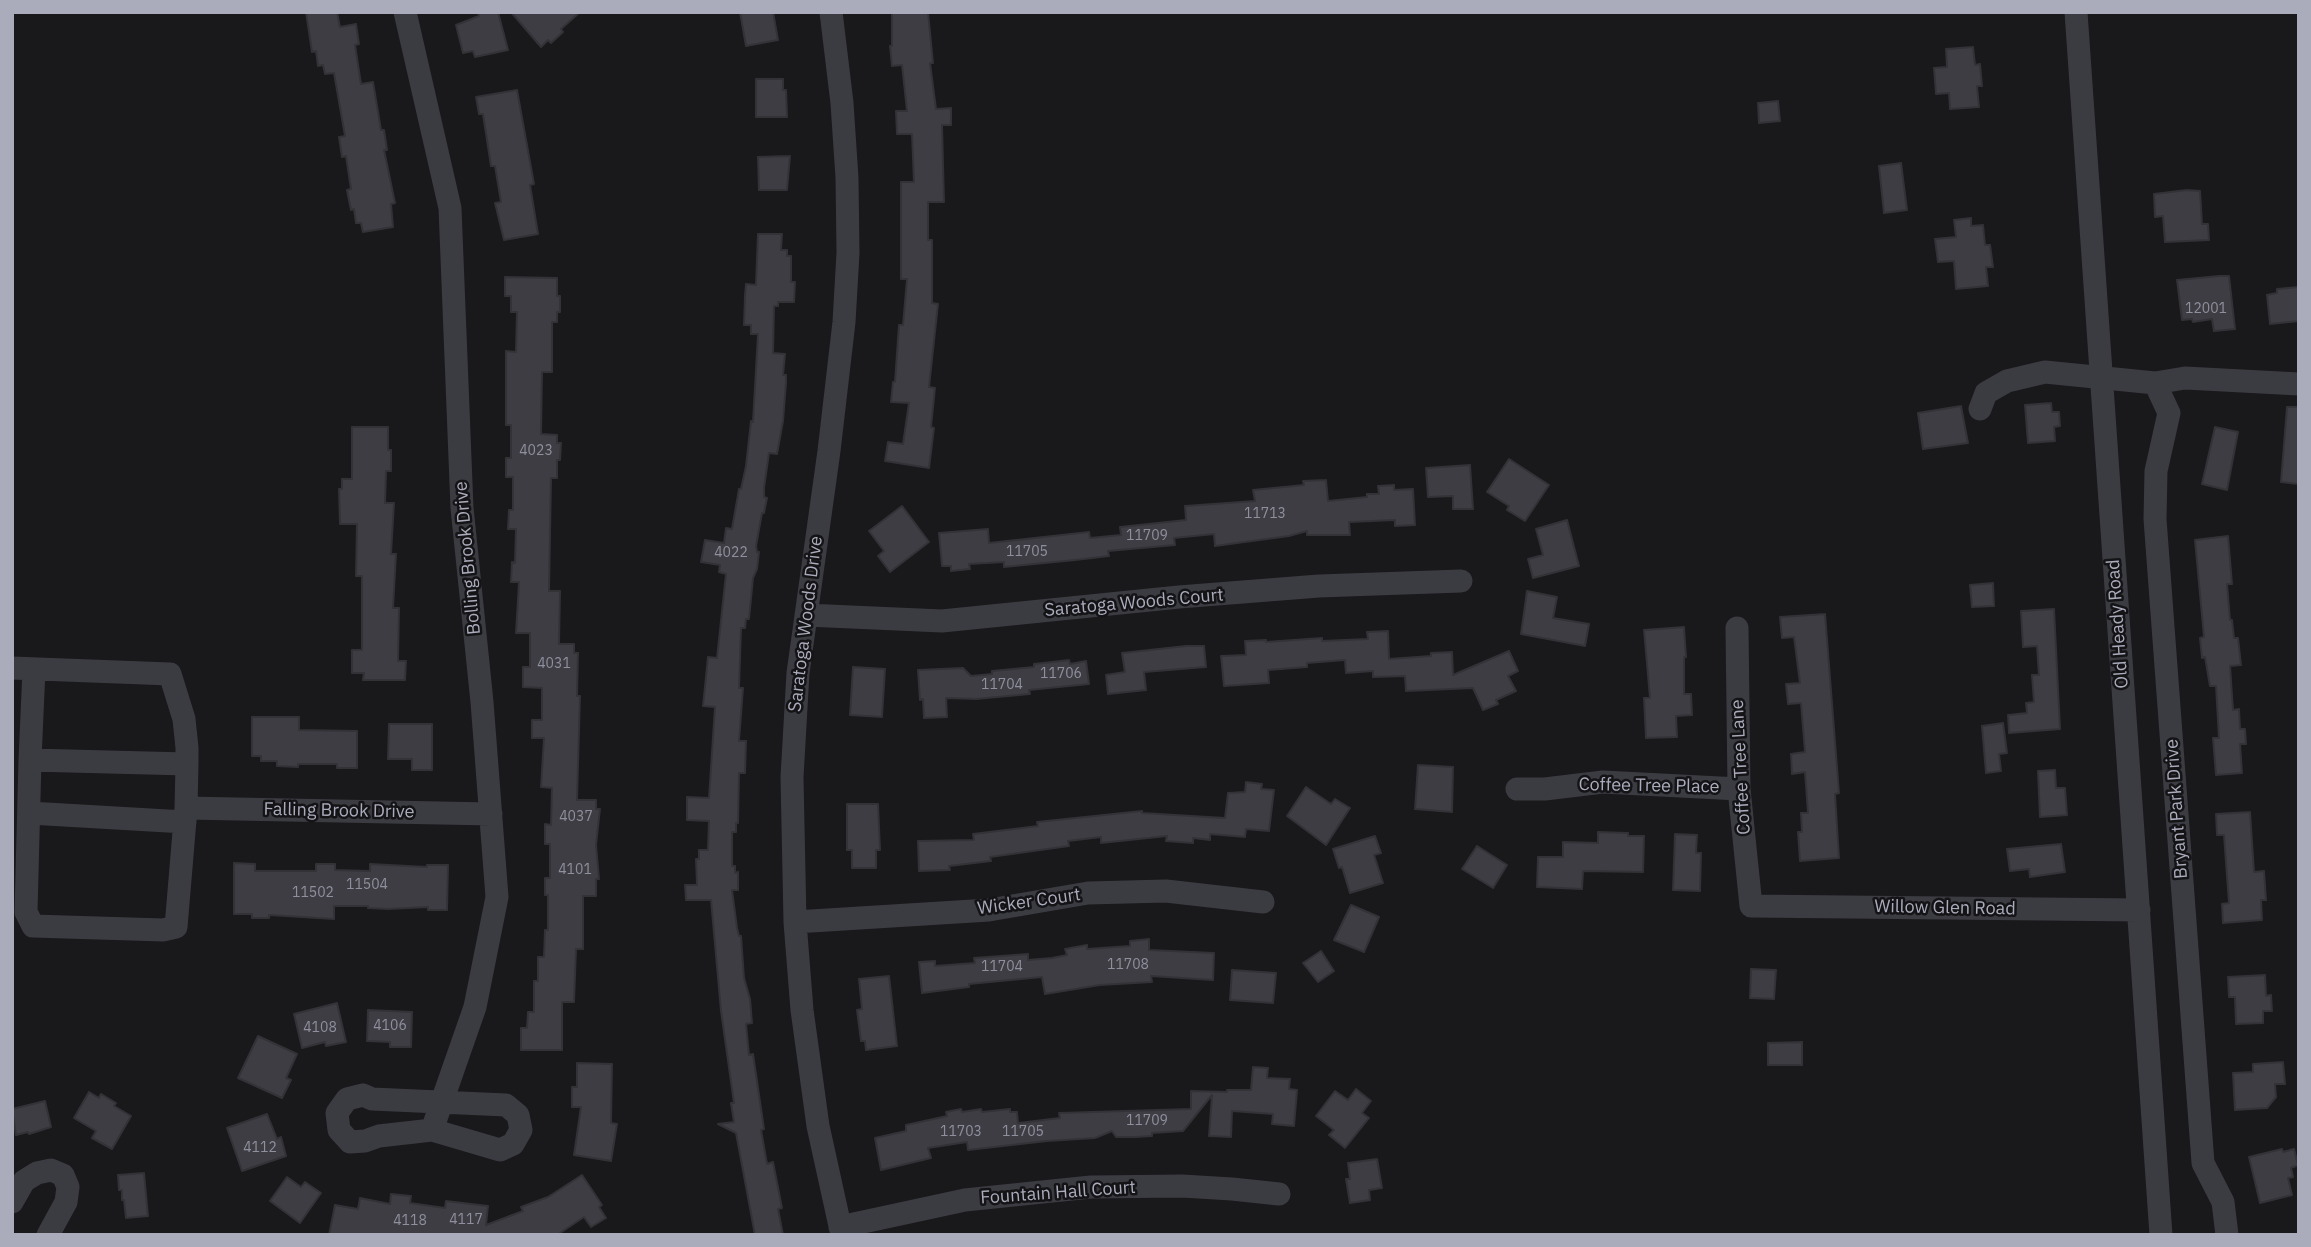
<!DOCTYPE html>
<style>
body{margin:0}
#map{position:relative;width:2311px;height:1247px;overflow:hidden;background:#19181b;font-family:"IBM Plex Sans",sans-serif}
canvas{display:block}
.frame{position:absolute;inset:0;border:14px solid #aaacbc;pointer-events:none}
</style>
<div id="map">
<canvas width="2311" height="1247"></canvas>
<div class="frame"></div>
</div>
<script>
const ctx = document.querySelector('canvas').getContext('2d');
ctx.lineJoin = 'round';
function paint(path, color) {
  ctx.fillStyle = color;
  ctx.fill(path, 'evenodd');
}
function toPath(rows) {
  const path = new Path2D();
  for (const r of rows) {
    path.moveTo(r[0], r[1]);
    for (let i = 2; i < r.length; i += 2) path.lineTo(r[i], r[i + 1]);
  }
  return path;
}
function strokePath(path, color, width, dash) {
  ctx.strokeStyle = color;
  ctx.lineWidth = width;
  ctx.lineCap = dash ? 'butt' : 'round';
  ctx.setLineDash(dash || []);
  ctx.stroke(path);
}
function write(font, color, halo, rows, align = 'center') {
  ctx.font = font + ' "IBM Plex Sans",sans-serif';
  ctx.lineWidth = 5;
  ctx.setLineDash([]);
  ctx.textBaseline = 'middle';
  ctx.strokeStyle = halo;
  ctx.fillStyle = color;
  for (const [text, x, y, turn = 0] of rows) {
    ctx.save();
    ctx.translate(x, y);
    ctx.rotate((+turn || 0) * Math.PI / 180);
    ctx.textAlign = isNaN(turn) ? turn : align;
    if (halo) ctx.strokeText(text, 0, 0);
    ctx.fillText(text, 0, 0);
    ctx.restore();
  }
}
const building = toPath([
 [306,12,337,12,340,27,356,24,359,44,355,45,361,84,373,82,381,130,384,130,387,150,384,150,395,203,391,204,393,227,363,232,361,223,356,223,354,209,351,210,347,190,351,189,346,156,342,157,339,137,345,136,334,73,325,74,323,65,318,66,316,51,312,52,306,12],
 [478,12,498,12,508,50,475,57,473,51,463,53,456,25,479,16,478,12],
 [511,12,580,12,561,29,563,32,551,43,548,40,541,47,511,12],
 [740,12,773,12,778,40,746,46,740,12],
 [892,12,928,12,933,63,930,63,936,109,951,108,951,125,942,125,944,202,928,202,928,240,932,240,932,303,938,304,929,387,935,388,931,427,934,428,929,468,885,461,888,442,903,444,909,403,891,402,893,382,895,382,899,325,903,325,907,279,901,279,901,182,914,182,912,134,897,134,896,111,907,111,902,65,892,66,890,46,892,46,892,12],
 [1973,47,1975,65,1980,64,1982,86,1977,86,1979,107,1950,109,1949,93,1936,94,1934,68,1947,67,1946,49,1973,47],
 [756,79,783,79,783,90,786,90,787,117,756,117,756,79],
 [517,90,534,184,530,185,538,234,504,240,495,203,501,202,495,166,491,166,483,114,479,114,476,97,517,90],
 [1778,101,1780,121,1759,123,1758,103,1778,101],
 [790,156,787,190,759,190,758,157,790,156],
 [1901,163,1907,210,1884,213,1879,166,1901,163],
 [2187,190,2200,191,2202,224,2208,224,2209,240,2165,242,2163,216,2155,217,2154,194,2187,190],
 [1971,218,1971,226,1983,225,1985,245,1990,245,1993,267,1986,267,1988,286,1956,289,1954,261,1938,262,1935,239,1956,237,1954,220,1971,218],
 [758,234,782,234,781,250,787,250,787,256,791,256,791,282,795,282,794,302,778,302,778,306,774,306,773,353,785,354,783,375,786,375,786,383,783,421,777,454,769,453,764,488,764,497,767,498,764,513,762,513,756,546,757,552,759,552,757,569,753,578,749,619,746,619,745,628,741,628,739,688,743,688,739,741,746,741,745,773,739,773,738,823,736,823,736,832,732,832,732,866,735,866,735,873,738,872,738,890,732,890,737,928,739,936,741,936,744,978,750,999,752,1023,746,1024,749,1055,753,1054,764,1129,761,1130,767,1164,773,1162,782,1208,778,1209,783,1235,755,1235,736,1133,718,1124,734,1122,731,1103,734,1103,721,1011,711,900,686,900,685,885,697,885,696,859,699,859,699,850,708,850,709,821,687,820,687,797,709,798,715,707,703,706,708,657,717,658,726,574,719,572,720,565,701,562,705,540,724,543,726,528,732,529,739,489,741,489,746,466,751,421,753,422,758,334,751,334,751,325,744,325,745,296,746,284,756,285,758,234],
 [2219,276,2229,276,2235,329,2214,331,2212,319,2193,322,2192,319,2182,320,2177,280,2219,276],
 [505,277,557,278,557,296,560,296,560,312,557,312,557,322,552,322,552,372,542,372,541,434,557,435,557,443,561,443,560,460,557,460,557,478,551,478,549,591,560,591,559,644,574,644,574,653,578,653,577,696,580,696,577,800,596,800,596,809,600,809,596,845,599,879,596,879,596,896,583,896,583,949,576,949,574,1002,562,1002,562,1050,521,1050,521,1028,527,1028,528,1012,534,1012,534,981,538,981,538,957,544,957,545,930,548,930,548,895,545,895,545,878,550,878,550,844,545,844,545,824,551,825,552,788,541,787,544,738,532,738,532,720,542,720,542,688,523,687,523,667,530,667,530,633,516,633,519,582,511,582,512,562,515,563,516,529,508,529,509,510,513,510,513,477,506,477,506,458,511,458,511,425,506,425,506,351,516,352,517,312,511,312,511,296,505,296,505,277],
 [2299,287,2299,321,2270,324,2267,295,2277,293,2277,289,2299,287],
 [2051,403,2052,412,2059,412,2060,426,2054,427,2055,441,2028,443,2025,405,2051,403],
 [1961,406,1968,443,1923,449,1918,413,1961,406],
 [2287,407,2299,407,2299,484,2281,482,2287,407],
 [352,427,388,427,388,450,391,450,391,471,386,471,385,503,394,503,391,554,396,554,393,608,399,608,398,661,406,661,405,680,363,680,364,673,352,673,352,650,362,650,362,576,356,576,357,524,340,524,339,489,342,489,342,479,352,479,352,427],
 [2215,427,2238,432,2227,490,2202,484,2215,427],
 [1509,459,1549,485,1525,521,1507,510,1509,506,1487,492,1509,459],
 [1470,465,1473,509,1453,509,1453,496,1428,497,1426,468,1470,465],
 [1326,480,1328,501,1367,497,1367,494,1379,494,1378,486,1394,485,1394,490,1413,489,1415,525,1395,526,1395,520,1349,522,1350,535,1307,535,1307,531,1289,536,1215,546,1214,534,1174,538,1175,545,1108,551,1109,556,1075,560,1004,567,1004,562,969,564,970,569,951,571,951,566,942,566,939,533,988,529,989,543,1089,532,1090,538,1121,535,1120,527,1186,520,1185,506,1255,501,1253,490,1304,485,1303,481,1326,480],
 [902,506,929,542,890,572,878,556,884,551,869,531,902,506],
 [1567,520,1579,566,1533,578,1528,559,1543,555,1536,529,1567,520],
 [2228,536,2232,584,2227,584,2230,620,2232,620,2234,638,2238,638,2241,665,2230,666,2233,710,2239,709,2240,729,2245,729,2246,744,2240,744,2242,773,2216,775,2213,738,2219,738,2216,686,2210,686,2205,657,2202,658,2200,638,2204,637,2195,540,2228,536],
 [1993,583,1994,606,1972,607,1970,585,1993,583],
 [1527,591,1557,597,1553,618,1589,624,1585,646,1521,634,1527,591],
 [2054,609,2060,729,2009,733,2008,715,2027,713,2026,703,2034,702,2032,675,2039,675,2037,646,2023,647,2021,611,2054,609],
 [1825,614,1839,793,1835,794,1839,858,1800,861,1798,832,1802,832,1801,813,1808,813,1805,772,1792,774,1791,754,1805,752,1801,703,1788,704,1786,684,1800,683,1794,637,1782,638,1780,617,1825,614],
 [1684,627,1686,657,1684,657,1684,694,1691,694,1692,715,1676,716,1677,737,1646,738,1644,698,1650,698,1644,630,1684,627],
 [1388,631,1389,659,1431,656,1431,653,1452,652,1453,675,1509,651,1518,671,1508,676,1516,691,1496,700,1498,704,1483,710,1473,688,1406,691,1405,676,1373,677,1373,671,1346,673,1345,660,1307,663,1307,667,1268,670,1269,683,1224,686,1221,656,1246,655,1245,641,1266,640,1266,642,1322,638,1322,641,1368,639,1367,632,1388,631],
 [1186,646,1204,646,1206,667,1144,672,1146,690,1108,694,1106,675,1125,672,1122,653,1186,646],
 [1069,660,1070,664,1086,661,1089,684,1029,690,1030,694,976,699,946,698,947,717,924,718,923,699,920,700,918,670,963,668,971,676,992,674,992,671,1034,667,1034,664,1069,660],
 [853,667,885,669,882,717,850,715,853,667],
 [252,717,299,717,299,730,357,731,357,768,337,768,337,764,298,764,298,767,277,766,277,761,261,761,261,756,252,756,252,717],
 [2003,723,2007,753,1999,754,2001,771,1986,773,1982,726,2003,723],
 [389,724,432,724,432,770,412,770,412,759,388,759,389,724],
 [1418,765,1453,767,1452,812,1415,809,1418,765],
 [2055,770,2056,788,2065,788,2067,815,2040,817,2038,771,2055,770],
 [1246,782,1262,784,1261,789,1274,790,1269,831,1246,829,1245,837,1210,834,1210,840,1193,838,1193,843,1166,841,1167,836,1101,843,1101,837,1068,841,1069,846,990,857,991,861,949,866,950,870,919,871,918,841,974,840,973,834,1038,826,1037,822,1142,811,1142,813,1225,818,1228,793,1245,792,1246,782],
 [1306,787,1331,804,1335,799,1350,808,1326,845,1287,816,1306,787],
 [847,804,878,804,880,850,876,850,876,868,852,868,852,850,847,850,847,804],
 [2250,812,2254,872,2264,871,2266,900,2261,900,2262,920,2223,923,2222,904,2229,903,2224,835,2217,835,2216,814,2250,812],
 [1598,832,1628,833,1628,836,1644,836,1643,872,1583,871,1582,889,1537,887,1538,857,1563,857,1563,842,1598,843,1598,832],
 [1675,834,1697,835,1696,853,1701,853,1700,891,1673,890,1675,834],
 [1375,836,1381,853,1374,855,1383,883,1350,893,1342,867,1339,868,1333,849,1375,836],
 [2061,844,2065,872,2030,877,2029,869,2010,871,2007,849,2061,844],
 [1477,846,1507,865,1493,888,1462,869,1477,846],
 [234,863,255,864,255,871,316,871,316,864,335,864,335,870,370,871,370,864,427,867,427,865,448,865,447,910,428,910,428,907,388,909,368,908,368,906,334,906,334,919,269,915,269,918,252,918,252,914,234,914,234,863],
 [1351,905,1379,917,1364,952,1334,940,1351,905],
 [1149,939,1149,950,1214,953,1213,980,1151,976,1152,982,1100,985,1045,994,1042,977,969,984,969,987,922,993,919,962,935,961,935,966,975,963,974,958,1028,954,1028,960,1052,958,1067,955,1065,949,1087,945,1087,949,1130,946,1130,941,1149,939],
 [1321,951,1334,971,1318,982,1303,963,1321,951],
 [1751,969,1776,970,1774,999,1750,998,1751,969],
 [1232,970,1276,973,1273,1003,1230,1000,1232,970],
 [2265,975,2266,996,2271,995,2272,1011,2263,1011,2263,1023,2236,1024,2235,997,2229,997,2228,977,2265,975],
 [889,976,897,1046,866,1050,865,1041,861,1041,857,1010,862,1009,859,979,889,976],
 [337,1003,346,1042,326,1046,325,1042,302,1048,294,1014,337,1003],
 [368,1010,412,1012,411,1047,390,1047,390,1042,367,1041,368,1010],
 [258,1036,297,1054,286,1078,291,1080,282,1098,238,1078,258,1036],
 [1802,1042,1802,1065,1768,1065,1768,1043,1802,1042],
 [2283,1062,2285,1084,2275,1084,2276,1097,2267,1108,2235,1110,2233,1073,2253,1072,2253,1064,2283,1062],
 [577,1063,612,1064,611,1123,617,1124,611,1161,574,1155,581,1107,572,1107,572,1087,577,1087,577,1063],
 [1253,1067,1268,1068,1267,1078,1290,1079,1289,1089,1297,1090,1294,1126,1272,1124,1273,1114,1232,1111,1231,1137,1209,1136,1212,1095,1183,1131,1152,1133,1152,1136,1136,1137,1116,1137,1112,1131,1095,1138,1047,1141,968,1150,967,1142,928,1148,931,1158,881,1170,875,1138,906,1131,906,1125,947,1116,946,1112,961,1109,962,1112,981,1109,982,1112,1010,1109,1010,1112,1017,1112,1018,1123,1060,1118,1059,1113,1191,1109,1191,1091,1227,1092,1227,1090,1251,1090,1253,1067],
 [1356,1089,1371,1101,1362,1113,1369,1118,1345,1148,1329,1135,1334,1130,1316,1116,1335,1091,1348,1100,1356,1089],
 [89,1092,99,1098,101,1094,116,1103,114,1106,131,1116,112,1149,92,1138,96,1131,74,1118,89,1092],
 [45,1101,51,1127,29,1134,28,1132,16,1135,12,1109,45,1101],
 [267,1114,277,1139,281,1137,286,1156,242,1171,227,1128,267,1114],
 [2282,1149,2283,1152,2294,1149,2298,1165,2291,1168,2293,1177,2288,1178,2292,1195,2260,1203,2249,1157,2282,1149],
 [1377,1159,1382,1188,1369,1190,1370,1200,1350,1203,1346,1179,1350,1179,1348,1163,1377,1159],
 [144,1173,148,1216,126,1218,124,1200,122,1200,122,1190,119,1190,118,1175,144,1173],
 [582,1175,602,1205,599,1207,606,1218,591,1227,584,1217,557,1235,329,1235,335,1205,358,1209,360,1198,390,1204,391,1194,411,1196,410,1203,445,1208,446,1201,488,1206,486,1225,523,1211,521,1207,548,1197,582,1175],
 [287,1177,301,1187,305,1182,321,1193,300,1223,270,1201,287,1177]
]);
const minor = toPath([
 [405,12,450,208,462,508,482,702,497,897,475,1007,432,1130],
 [831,12,842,103,847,178,848,253,844,322,829,451,798,673,792,777,795,922,802,1010,818,1126,842,1235],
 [2076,12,2161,1235],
 [2155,383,2169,413,2156,471,2155,519,2203,1163,2223,1202,2227,1235],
 [1980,409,1986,393,2007,381,2045,372,2155,383,2185,378,2299,384],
 [806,615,942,621,1179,597,1319,586,1461,581],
 [1737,628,1739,789,1751,906,2139,910],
 [12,668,170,674,184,719,187,748,187,764,186,808,176,927,163,930,33,926,26,912,30,760,187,764],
 [30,760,34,669],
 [1517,789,1545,789,1603,782,1739,789],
 [186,808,491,814],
 [29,813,185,822],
 [795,922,989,910,1088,893,1166,891,1263,902],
 [363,1095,372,1099,506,1105,518,1115,521,1130,513,1144,500,1150,432,1130,379,1136,365,1141,350,1142,339,1130,337,1113,347,1099,363,1095],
 [12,1202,24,1181,37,1173,51,1170,63,1175,68,1187,66,1202,48,1235],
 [840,1227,965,1200,1091,1187,1182,1186,1232,1189,1279,1194]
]);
const numberNames = [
 ["12001",2206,309],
 ["4023",536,451],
 ["11713",1265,514],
 ["11709",1147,536],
 ["11705",1027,552],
 ["4022",731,553],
 ["4031",554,664],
 ["11706",1061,674],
 ["11704",1002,685],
 ["4037",576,817],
 ["4101",575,870],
 ["11504",367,885],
 ["11502",313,893],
 ["11708",1128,965],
 ["11704",1002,967],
 ["4106",390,1026],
 ["4108",320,1028],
 ["11709",1147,1121],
 ["11703",961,1132],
 ["11705",1023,1132],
 ["4112",260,1148],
 ["4117",466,1220],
 ["4118",410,1221]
];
const streetNames = [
 ["Bolling Brook Drive",468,558,-95],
 ["Saratoga Woods Court",1134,603,-5],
 ["Saratoga Woods Drive",806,624,-83],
 ["Old Heady Road",2118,624,-94],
 ["Coffee Tree Lane",1741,767,-93],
 ["Coffee Tree Place",1649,786,1],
 ["Bryant Park Drive",2177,809,-94],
 ["Falling Brook Drive",339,811,1],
 ["Wicker Court",1029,902,-8],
 ["Willow Glen Road",1945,908,1],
 ["Fountain Hall Court",1058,1193,-4]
];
paint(building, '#3e3d43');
strokePath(building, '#333237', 2);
strokePath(minor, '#3b3b42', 23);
write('14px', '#8f909e', null, numberNames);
write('18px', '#aaacbc', '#141316', streetNames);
</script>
